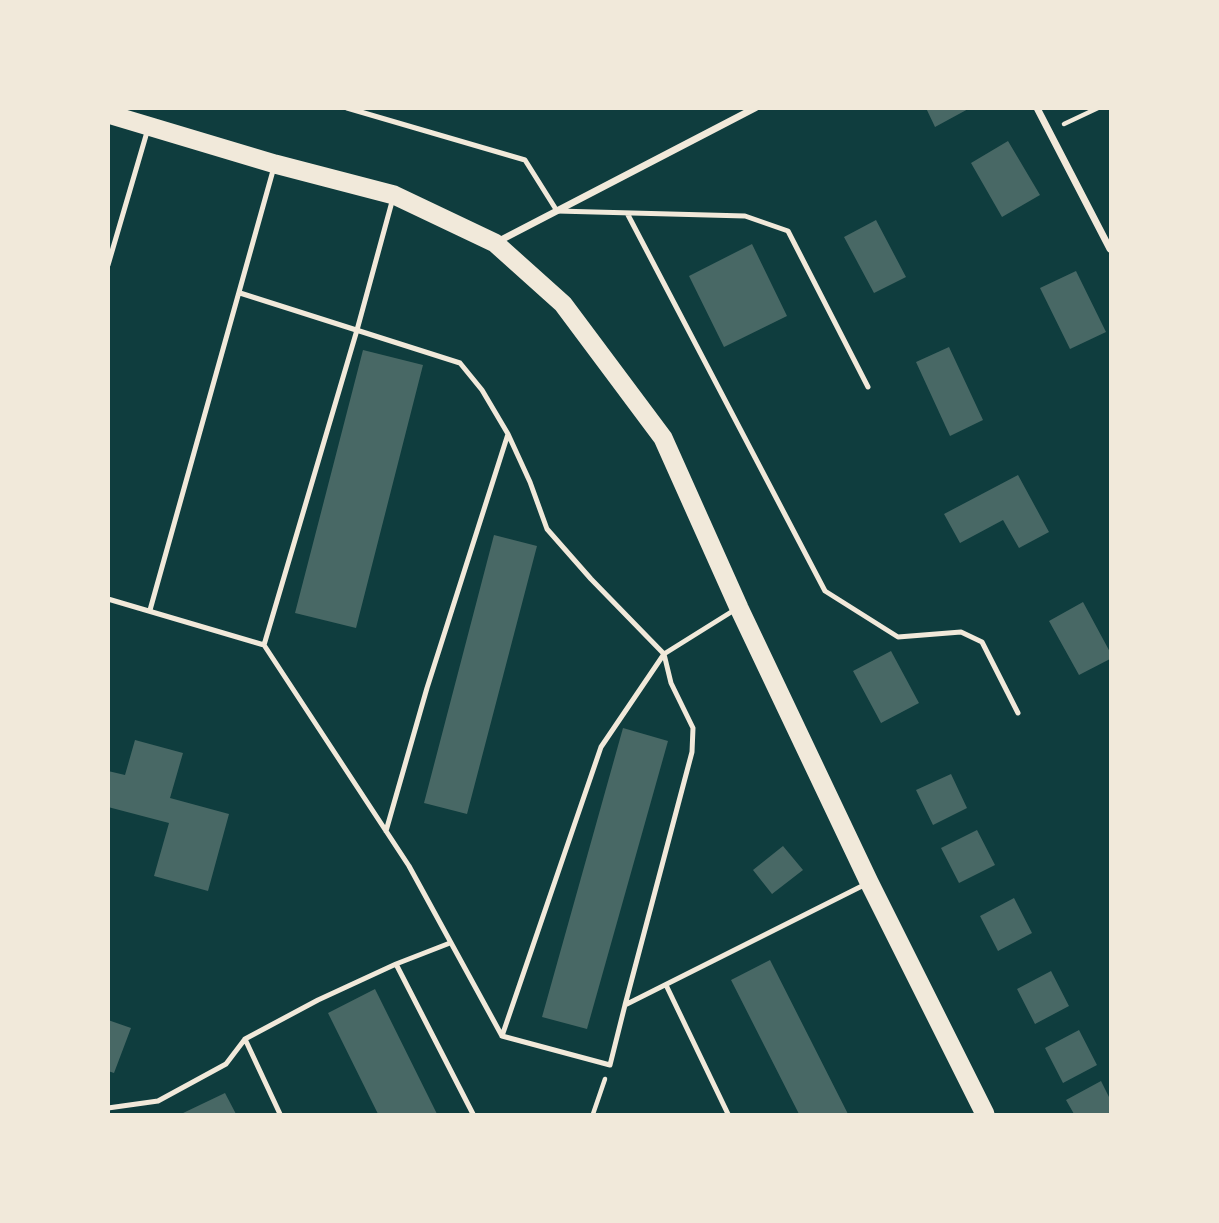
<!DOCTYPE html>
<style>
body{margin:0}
#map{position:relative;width:1219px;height:1223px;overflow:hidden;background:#0f3d3e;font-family:Commissioner,sans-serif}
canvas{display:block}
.frame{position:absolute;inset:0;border:110px solid #f1e9da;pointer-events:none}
</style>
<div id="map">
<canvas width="1219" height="1223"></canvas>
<div class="frame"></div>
</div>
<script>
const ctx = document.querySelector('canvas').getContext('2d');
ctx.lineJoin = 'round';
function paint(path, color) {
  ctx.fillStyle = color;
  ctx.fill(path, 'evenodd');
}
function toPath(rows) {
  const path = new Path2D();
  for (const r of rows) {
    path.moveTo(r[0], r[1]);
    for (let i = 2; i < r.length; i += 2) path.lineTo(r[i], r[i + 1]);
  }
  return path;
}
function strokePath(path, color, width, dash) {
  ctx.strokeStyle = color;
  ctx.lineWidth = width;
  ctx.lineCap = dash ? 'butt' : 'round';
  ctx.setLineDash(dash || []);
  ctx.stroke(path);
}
const building = toPath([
 [926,108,970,108,935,127],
 [1008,141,1040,195,1002,217,971,163],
 [876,220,906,277,874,293,844,237],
 [752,244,787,316,724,347,689,276],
 [1076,271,1106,332,1070,349,1040,288],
 [949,347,983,420,950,436,916,362],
 [363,350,423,365,356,628,295,613],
 [1018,475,1049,532,1019,548,1003,520,960,543,944,514],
 [494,535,537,546,467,814,424,803],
 [1083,602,1110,652,1110,659,1079,675,1049,621],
 [891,651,919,703,881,723,853,671],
 [623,728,668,741,587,1029,542,1017],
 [135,740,183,753,170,798,229,814,208,891,154,876,169,823,108,807,108,771,125,775],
 [951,774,967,808,933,825,916,790],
 [977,830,995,865,959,883,941,848],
 [783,846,803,870,772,894,753,870],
 [1014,898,1032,933,998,951,980,916],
 [770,960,848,1114,799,1114,731,980],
 [1051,971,1069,1006,1035,1024,1017,989],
 [375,989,437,1114,378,1114,328,1013],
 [108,1020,131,1028,114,1073,108,1071],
 [1079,1030,1097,1065,1063,1083,1045,1048],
 [1101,1081,1110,1099,1110,1114,1074,1114,1066,1100],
 [225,1093,236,1114,181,1114]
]);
const path = toPath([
 [1064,124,1098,108],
 [593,1114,605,1079]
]);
const service = toPath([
 [347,108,525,160,557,211,745,216,788,231,868,387],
 [627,213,825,591,898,637,961,632,982,642,1018,713],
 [108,265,147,132],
 [240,293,460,363,482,390,508,434],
 [108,599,264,645,409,866,502,1036,610,1065,625,1005,866,884],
 [150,610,274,167],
 [264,645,357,330,393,198],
 [386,831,427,688,508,434,530,482,547,529,591,579,664,654,671,683,693,728,692,752,625,1005],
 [396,964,473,1114],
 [666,985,728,1114],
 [502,1036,601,747,664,654,736,609],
 [245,1039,280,1114],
 [108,1108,158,1101,226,1064,245,1039,318,1000,396,964,450,943]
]);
const minor = toPath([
 [1037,108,1110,249],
 [497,242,755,108]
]);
const trunk = toPath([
 [108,114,275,164,394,195,495,243,563,304,663,438,739,608,869,882,985,1114]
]);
paint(building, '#486865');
strokePath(path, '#f1e9da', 4.5);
strokePath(service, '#f1e9da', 5);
strokePath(minor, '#f1e9da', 7);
strokePath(trunk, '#f1e9da', 19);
</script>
